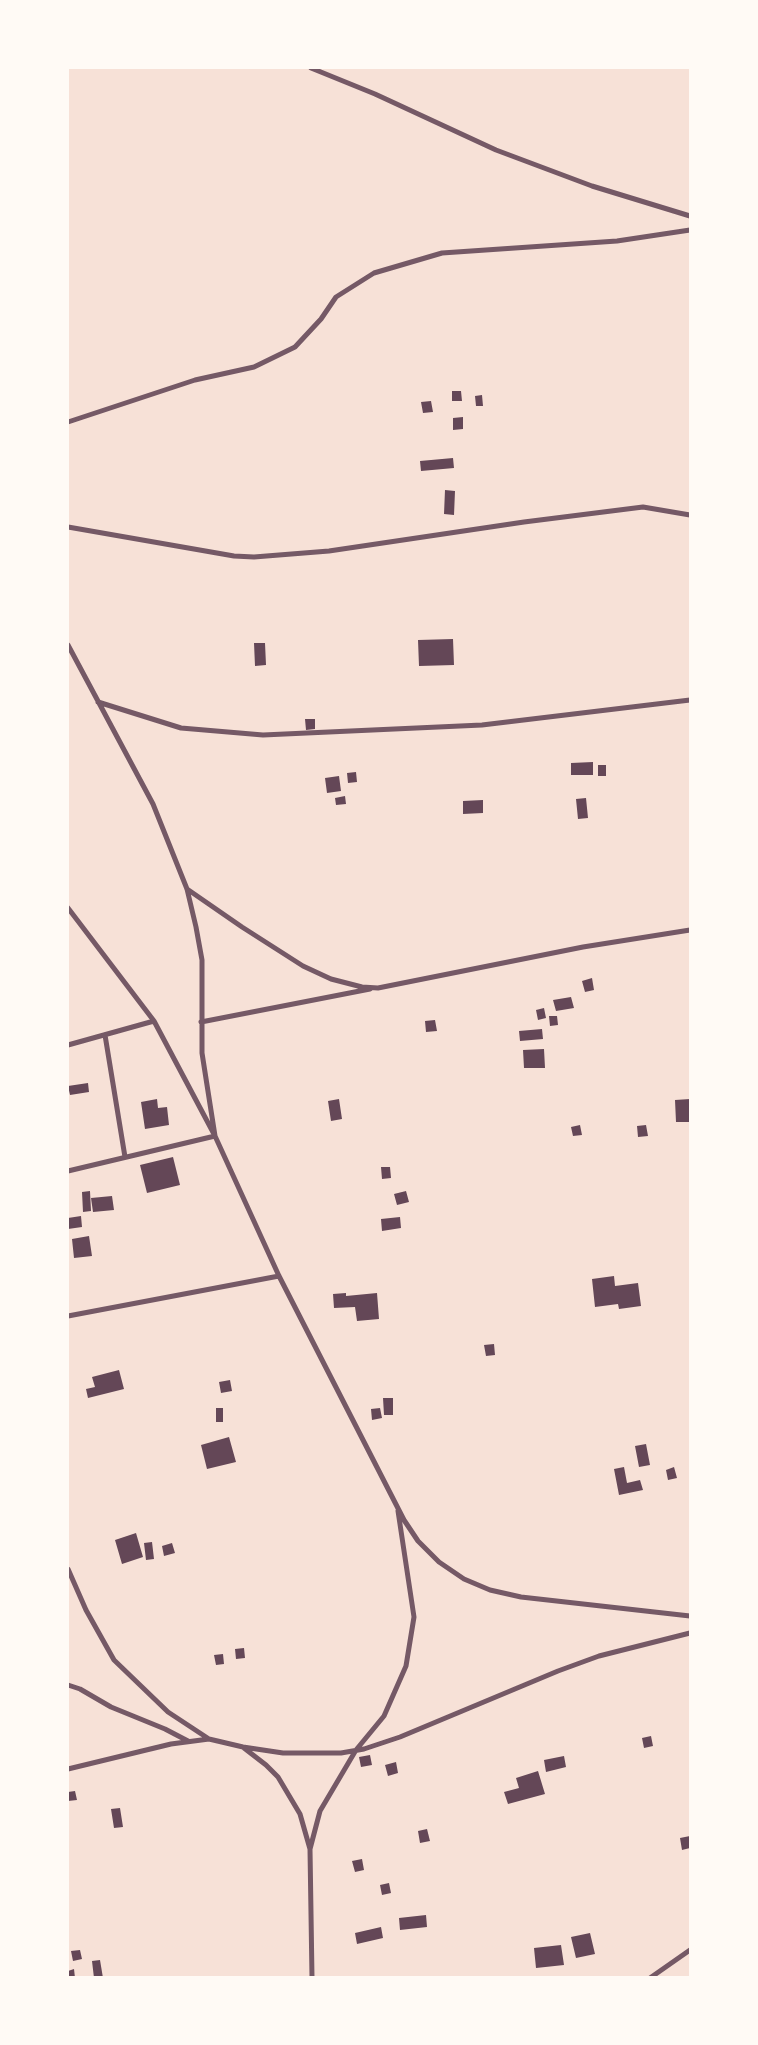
<!DOCTYPE html>
<style>
body{margin:0}
#map{position:relative;width:758px;height:2045px;overflow:hidden;background:#f7e1d7;font-family:Ubuntu,sans-serif}
canvas{display:block}
.frame{position:absolute;inset:0;border:69px solid #fffaf5;pointer-events:none}
</style>
<div id="map">
<canvas width="758" height="2045"></canvas>
<div class="frame"></div>
</div>
<script>
const ctx = document.querySelector('canvas').getContext('2d');
ctx.lineJoin = 'round';
function paint(path, color) {
  ctx.fillStyle = color;
  ctx.fill(path, 'evenodd');
}
function toPath(rows) {
  const path = new Path2D();
  for (const r of rows) {
    path.moveTo(r[0], r[1]);
    for (let i = 2; i < r.length; i += 2) path.lineTo(r[i], r[i + 1]);
  }
  return path;
}
function strokePath(path, color, width, dash) {
  ctx.strokeStyle = color;
  ctx.lineWidth = width;
  ctx.lineCap = dash ? 'butt' : 'round';
  ctx.setLineDash(dash || []);
  ctx.stroke(path);
}
const building = toPath([
 [452,391,461,391,462,401,452,401],
 [482,395,483,406,476,406,475,396],
 [431,401,433,412,423,413,421,402],
 [463,417,463,429,453,430,453,418],
 [453,458,454,468,421,471,420,461],
 [445,490,455,491,454,515,444,514],
 [453,639,454,665,419,666,418,640],
 [254,643,265,643,266,665,255,666],
 [305,719,315,719,315,729,306,730],
 [593,762,593,775,571,775,571,763],
 [598,765,606,765,606,776,598,776],
 [356,772,357,782,348,783,347,773],
 [339,776,341,791,327,793,325,778],
 [345,796,346,804,336,805,335,798],
 [586,798,588,818,578,819,576,799],
 [483,800,483,813,463,814,463,801],
 [592,978,594,990,585,992,582,981],
 [571,997,574,1008,556,1011,553,1000],
 [544,1008,546,1018,538,1020,536,1010],
 [549,1016,557,1016,558,1025,550,1026],
 [435,1020,437,1031,426,1032,425,1021],
 [542,1029,543,1039,520,1041,519,1031],
 [544,1049,545,1068,524,1068,523,1050],
 [88,1083,89,1092,70,1095,68,1086],
 [157,1099,158,1108,167,1107,169,1125,145,1129,141,1102],
 [339,1099,342,1119,331,1121,328,1101],
 [690,1099,690,1122,676,1122,675,1100],
 [580,1125,582,1135,573,1136,571,1127],
 [646,1125,648,1136,638,1137,637,1126],
 [173,1157,180,1185,147,1193,140,1165],
 [381,1167,390,1167,391,1178,382,1179],
 [90,1191,91,1211,83,1212,82,1192],
 [406,1191,409,1202,397,1205,394,1194],
 [112,1196,114,1210,93,1212,91,1198],
 [81,1216,82,1227,68,1229,68,1218],
 [400,1217,401,1228,382,1231,381,1219],
 [89,1236,92,1256,74,1258,72,1239],
 [614,1276,615,1286,638,1283,641,1306,619,1309,618,1304,595,1307,592,1279],
 [346,1293,346,1296,377,1293,379,1319,357,1321,355,1307,334,1308,333,1294],
 [494,1344,495,1355,486,1356,484,1345],
 [119,1370,124,1389,88,1398,86,1389,95,1387,92,1377],
 [230,1380,232,1391,221,1393,219,1382],
 [383,1398,393,1398,393,1415,384,1415],
 [216,1408,223,1408,223,1422,216,1422],
 [380,1408,382,1418,372,1420,371,1409],
 [229,1437,236,1462,207,1469,201,1445],
 [646,1444,650,1465,639,1467,635,1446],
 [624,1467,627,1483,640,1480,643,1490,619,1495,614,1469],
 [674,1467,677,1478,668,1480,666,1470],
 [136,1533,143,1557,122,1564,115,1540],
 [152,1542,154,1559,146,1560,144,1543],
 [172,1543,175,1553,164,1556,162,1546],
 [244,1648,245,1658,236,1659,235,1649],
 [223,1654,224,1664,216,1665,214,1655],
 [651,1736,653,1746,644,1748,642,1738],
 [370,1755,372,1765,361,1767,359,1757],
 [564,1756,566,1767,546,1772,544,1760],
 [396,1762,398,1773,388,1776,385,1765],
 [538,1771,545,1794,508,1804,504,1792,519,1788,516,1778],
 [75,1791,77,1800,68,1801,68,1792],
 [120,1808,123,1827,114,1828,111,1809],
 [427,1829,430,1841,420,1843,418,1831],
 [690,1836,690,1848,682,1850,680,1838],
 [362,1859,364,1870,355,1872,352,1861],
 [389,1883,391,1893,382,1895,380,1885],
 [426,1915,427,1927,400,1930,399,1918],
 [381,1927,383,1938,357,1944,355,1933],
 [590,1933,595,1954,576,1958,571,1937],
 [561,1945,564,1965,536,1968,534,1948],
 [80,1950,82,1959,73,1961,71,1951],
 [100,1960,103,1978,94,1978,92,1961],
 [74,1969,75,1978,68,1978,68,1971]
]);
const minor = toPath([
 [311,68,375,94,496,150,592,186,690,216],
 [68,422,195,380,254,367,295,347,321,319,336,297,374,273,442,253,617,241,690,230],
 [68,527,234,556,254,557,329,551,524,522,643,507,690,515],
 [68,645,153,804,187,889,196,927,202,960,202,1053,215,1136,68,1171],
 [98,702,181,728,263,735,482,725,690,700],
 [187,889,242,927,303,966,331,979,362,987,378,988,583,947,690,930],
 [68,908,154,1021,215,1136,279,1276,404,1520,418,1541,439,1562,464,1579,490,1590,521,1597,690,1616],
 [201,1022,370,989],
 [105,1035,125,1157],
 [68,1045,154,1021],
 [68,1316,279,1276],
 [68,1569,86,1610,114,1660,168,1712,209,1739,243,1747,283,1753,341,1753,364,1749,400,1737,558,1671,599,1656,690,1633],
 [68,1685,80,1689,111,1707,165,1729,188,1741],
 [244,1748,266,1765,278,1777,300,1814,310,1849],
 [68,1769,171,1744,209,1739],
 [312,1978,310,1849,320,1811,356,1750,384,1716,406,1666,414,1617,398,1511],
 [650,1978,690,1950]
]);
paint(building, '#644757');
strokePath(minor, '#755966', 5);
</script>
